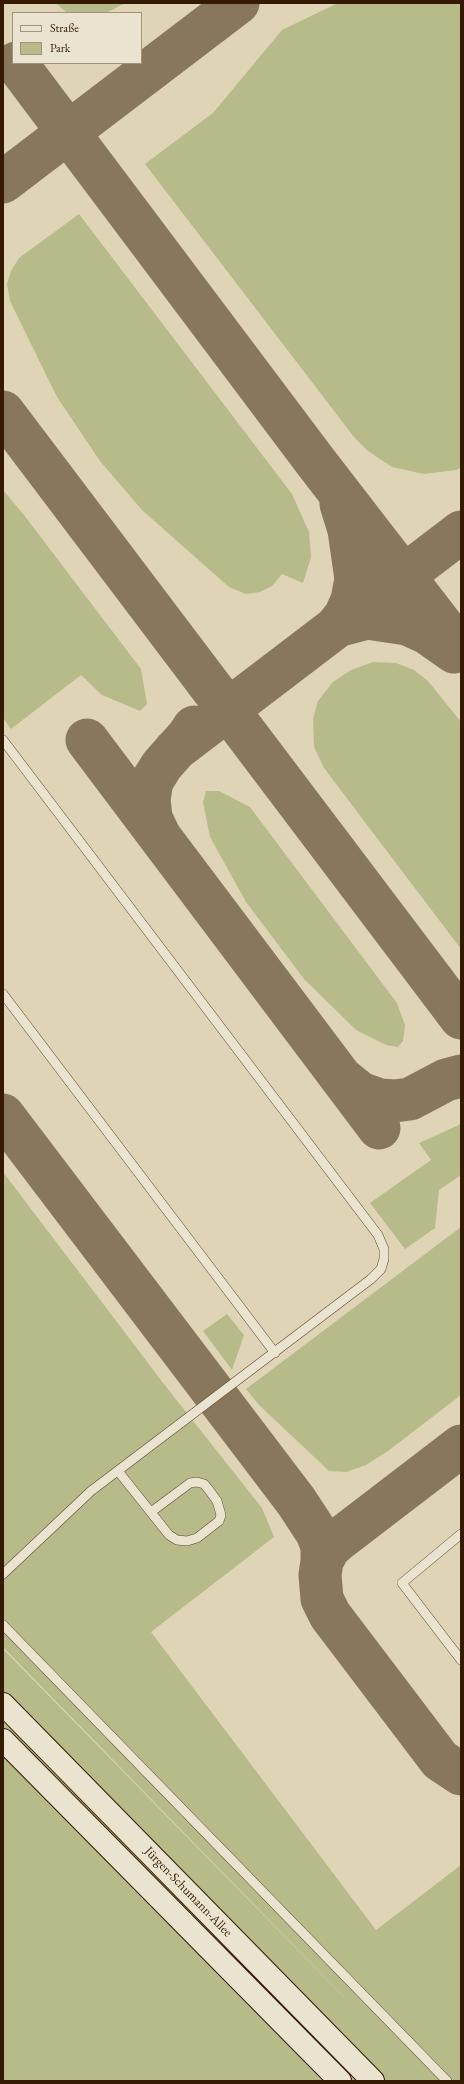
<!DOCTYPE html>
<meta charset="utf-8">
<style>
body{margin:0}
#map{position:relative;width:464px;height:2084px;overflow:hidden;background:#dfd4b6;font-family:"EB Garamond",serif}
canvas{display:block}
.frame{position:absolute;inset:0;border:4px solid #331a00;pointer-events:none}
.legend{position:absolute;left:12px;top:12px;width:130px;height:52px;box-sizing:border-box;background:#eae3d0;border:1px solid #a1937d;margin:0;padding:5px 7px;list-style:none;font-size:12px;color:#331a00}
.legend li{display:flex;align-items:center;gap:8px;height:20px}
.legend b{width:20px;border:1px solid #a1937d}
</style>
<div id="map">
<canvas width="464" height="2084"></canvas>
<div class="frame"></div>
<ul class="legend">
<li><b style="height:5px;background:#eae3d0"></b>Straße</li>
<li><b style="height:11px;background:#b7bb8a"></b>Park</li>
</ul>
</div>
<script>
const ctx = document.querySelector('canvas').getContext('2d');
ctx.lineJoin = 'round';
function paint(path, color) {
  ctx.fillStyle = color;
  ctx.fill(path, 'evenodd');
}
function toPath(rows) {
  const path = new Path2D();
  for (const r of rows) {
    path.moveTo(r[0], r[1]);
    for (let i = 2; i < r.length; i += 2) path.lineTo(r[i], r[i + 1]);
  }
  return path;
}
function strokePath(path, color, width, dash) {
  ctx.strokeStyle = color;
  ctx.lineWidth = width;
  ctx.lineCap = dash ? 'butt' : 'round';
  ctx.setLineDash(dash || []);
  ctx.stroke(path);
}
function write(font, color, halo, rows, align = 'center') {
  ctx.font = font + ' "EB Garamond",serif';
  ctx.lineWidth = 3;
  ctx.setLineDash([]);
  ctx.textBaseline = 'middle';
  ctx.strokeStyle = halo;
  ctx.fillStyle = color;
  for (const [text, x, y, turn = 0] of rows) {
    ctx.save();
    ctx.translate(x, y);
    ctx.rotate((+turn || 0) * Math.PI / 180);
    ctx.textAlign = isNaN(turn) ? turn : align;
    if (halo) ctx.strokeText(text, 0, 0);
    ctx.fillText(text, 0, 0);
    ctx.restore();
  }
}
const green = toPath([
 [56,3,125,3,106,13,67,13],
 [338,3,461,3,461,468,456,470,424,474,392,467,368,451,354,437,145,164,213,113,282,30],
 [79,214,292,494,309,532,311,557,303,583,282,574,272,586,260,592,246,594,229,587,142,510,100,461,57,397,10,301,7,284,11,271,19,258],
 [3,490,24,515,141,669,147,704,140,711,102,695,81,675,11,729,3,718],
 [373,662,396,663,414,670,428,681,461,722,461,949,324,768,314,747,313,719,318,701,333,682,351,670],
 [206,791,219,791,250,807,397,1003,405,1025,403,1041,398,1047,386,1045,356,1030,304,979,246,902,210,837,203,802],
 [461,1124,461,1175,439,1190,435,1228,405,1249,370,1203,431,1160,419,1143],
 [3,1172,167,1388,262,1508,274,1537,151,1632,376,1930,461,1865,461,2081,3,2081,3,1649,384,2038,3,1647],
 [461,1227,461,1395,388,1451,366,1465,346,1472,329,1471,259,1405,246,1389],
 [227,1314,244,1335,232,1370,203,1331]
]);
const taxiway = toPath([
 [16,63,315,461,461,650],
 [3,182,238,3],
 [3,412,461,1018],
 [341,504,349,530,356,579,352,600,345,616,337,626,367,618,407,624,427,633,454,652],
 [87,740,379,1128],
 [175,750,461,532],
 [159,835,151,818,149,799,152,781,162,765,188,736,194,727],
 [344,1080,360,1093,380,1100,394,1101,410,1099,446,1080,461,1076],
 [3,1115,296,1501,317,1533,322,1546,322,1561],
 [461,1446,337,1541,329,1548,322,1561,320,1575,322,1599,330,1615,440,1760,461,1774]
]);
const lane = toPath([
 [3,740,378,1235,384,1249,384,1259,381,1269,371,1279,91,1491,3,1574],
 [3,994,275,1353],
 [118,1471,169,1535,177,1540,187,1541,197,1538,219,1521,221,1515,217,1501,209,1490,204,1484,197,1482,190,1483,151,1512],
 [461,1534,402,1583,461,1660],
 [3,1625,447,2081]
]);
const secondary = toPath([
 [3,1704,373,2081],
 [3,1740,340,2081]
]);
const streetNames = [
 ["Jürgen-Schumann-Allee",188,1892,46]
];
paint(green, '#b7bb8a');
strokePath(taxiway, '#89775b', 43);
strokePath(lane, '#5e482e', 10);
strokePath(secondary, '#331a00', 24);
strokePath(lane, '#eae3d0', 9);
strokePath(secondary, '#eae3d0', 22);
write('13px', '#331a00', '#eae3d0', streetNames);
</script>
